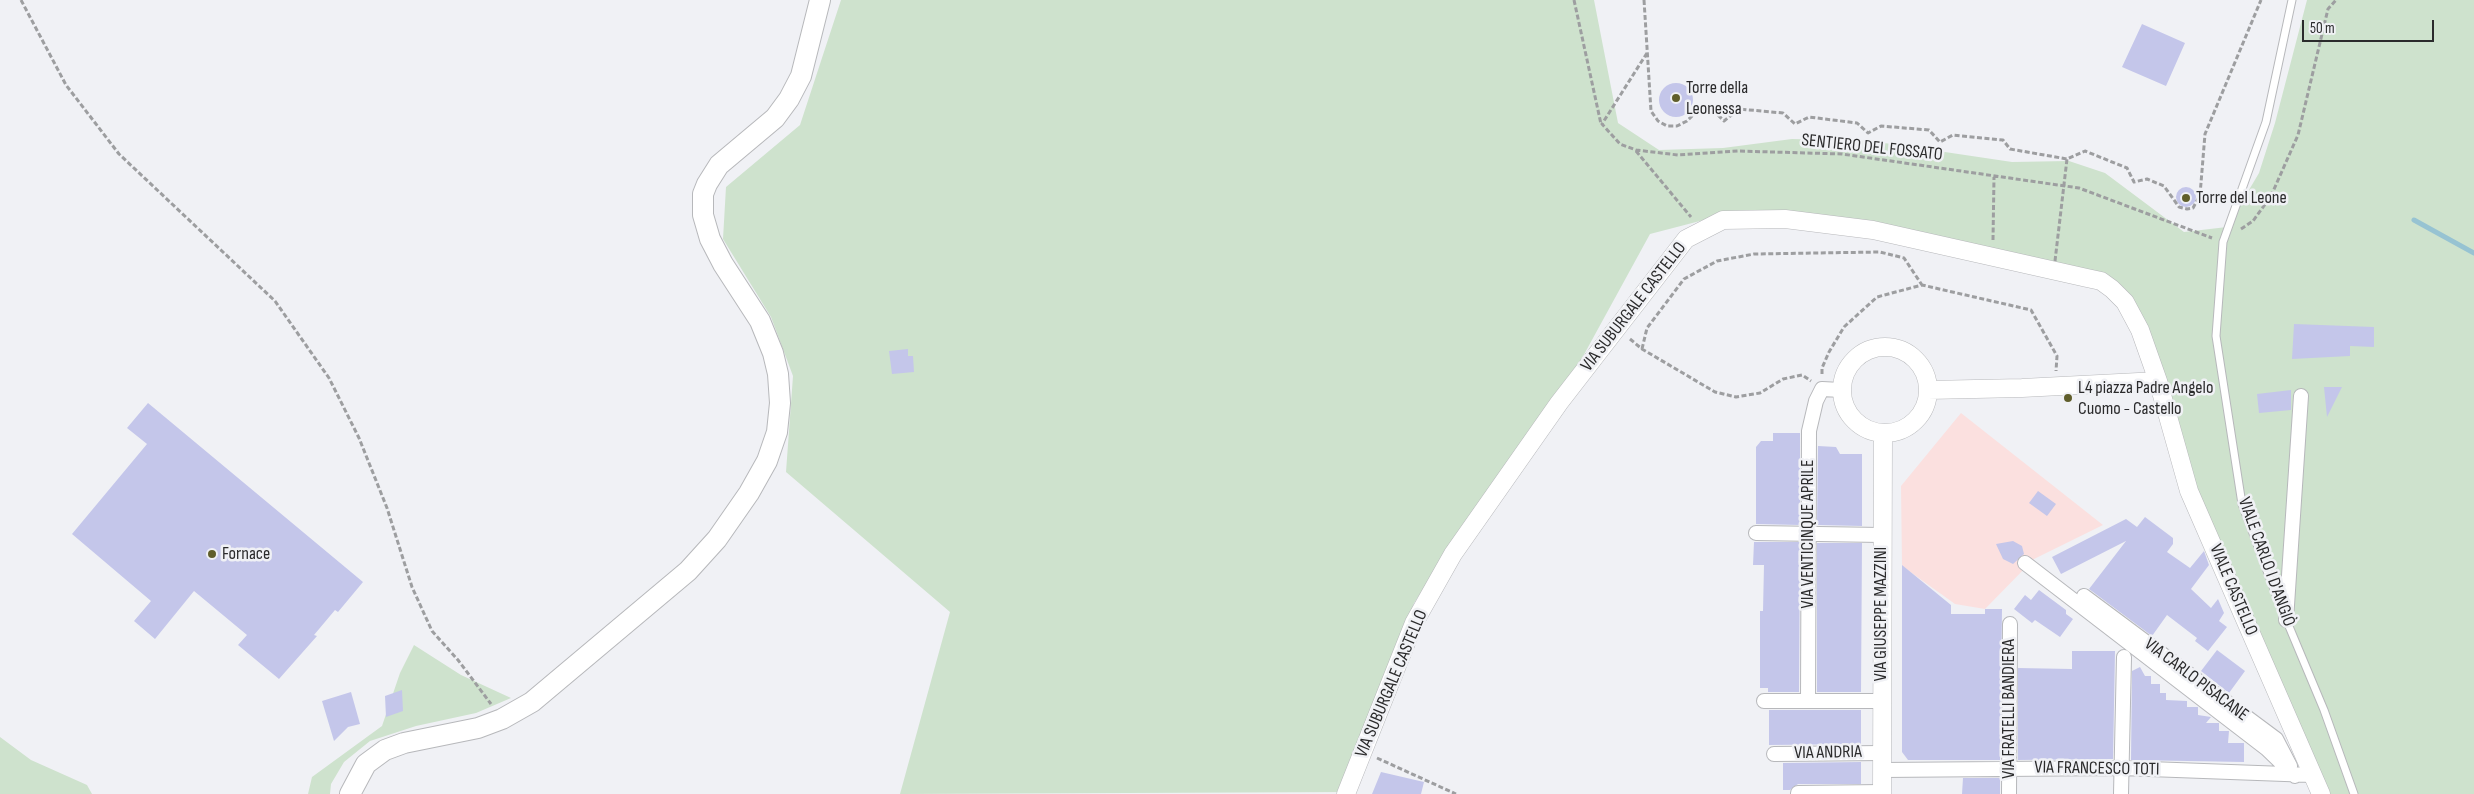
<!DOCTYPE html>
<meta charset="utf-8">
<style>
body{margin:0}
#map{position:relative;width:2474px;height:794px;overflow:hidden;background:#f0f1f5;font-family:"Sofia Sans Condensed",sans-serif}
canvas{display:block}
.scale{position:absolute;left:2302px;top:20px;width:132px;height:22px;box-sizing:border-box;border:2px solid #2b2b2c;border-top:0;padding-left:6px;font-size:15px;line-height:18px;white-space:nowrap;color:#2b2b2c;-webkit-text-stroke:4px #f0f1f5;paint-order:stroke}
</style>
<div id="map">
<canvas width="2474" height="794"></canvas>
<div class="scale">50 m</div>
</div>
<script>
const ctx = document.querySelector('canvas').getContext('2d');
ctx.lineJoin = 'round';
function paint(path, color) {
  ctx.fillStyle = color;
  ctx.fill(path, 'evenodd');
}
function toPath(rows) {
  const path = new Path2D();
  for (const r of rows) {
    if (r.length === 3) {
      path.moveTo(r[0] + r[2], r[1]);
      path.arc(r[0], r[1], r[2], 0, 2 * Math.PI);
      continue;
    }
    path.moveTo(r[0], r[1]);
    for (let i = 2; i < r.length; i += 2) path.lineTo(r[i], r[i + 1]);
  }
  return path;
}
function strokePath(path, color, width, dash) {
  ctx.strokeStyle = color;
  ctx.lineWidth = width;
  ctx.lineCap = dash ? 'butt' : 'round';
  ctx.setLineDash(dash || []);
  ctx.stroke(path);
}
function write(font, color, halo, rows, align = 'center') {
  ctx.font = font + ' "Sofia Sans Condensed",sans-serif';
  ctx.lineWidth = 5;
  ctx.setLineDash([]);
  ctx.textBaseline = 'middle';
  ctx.strokeStyle = halo;
  ctx.fillStyle = color;
  for (const [text, x, y, turn = 0] of rows) {
    ctx.save();
    ctx.translate(x, y);
    ctx.rotate((+turn || 0) * Math.PI / 180);
    ctx.textAlign = isNaN(turn) ? turn : align;
    if (halo) ctx.strokeText(text, 0, 0);
    ctx.fillText(text, 0, 0);
    ctx.restore();
  }
}
const industrial = toPath([
 [1961,413,2103,525,2034,559,1985,609,1955,604,1902,566,1901,486]
]);
const green = toPath([
 [841,0,1594,0,1618,123,1659,150,1723,148,1792,139,1871,141,2012,162,2069,161,2105,173,2184,232,2227,227,2259,173,2275,123,2307,0,2474,0,2474,794,2323,794,2190,489,2142,329,2102,279,1873,228,1723,215,1650,234,1581,360,1506,464,1414,603,1354,792,900,794,950,612,786,472,793,376,771,317,723,239,726,187,800,125],
 [414,645,461,675,511,698,476,713,416,726,370,741,344,762,331,784,330,794,308,794,312,777,382,726,400,673],
 [0,737,31,760,87,785,92,794,0,794]
]);
const stream = toPath([
 [2414,220,2474,253]
]);
const building = toPath([
 [2142,24,2185,43,2166,86,2122,67],
 [1676,100,17],
 [2186,197,10],
 [2294,324,2374,327,2374,347,2350,346,2350,356,2292,359],
 [908,349,908,356,913,356,914,372,892,374,889,351],
 [2324,387,2342,387,2327,417],
 [2291,390,2291,410,2259,413,2257,394],
 [148,403,363,582,338,612,335,610,314,635,317,636,279,679,238,645,247,635,194,591,155,639,134,621,151,601,72,534,147,444,127,428],
 [1773,433,1800,433,1800,525,1756,524,1756,447,1761,441,1773,441],
 [1818,446,1836,447,1840,454,1862,454,1862,526,1817,525],
 [2038,491,2056,504,2047,516,2029,503],
 [2145,517,2173,538,2173,544,2167,552,2190,568,2204,551,2209,565,2191,589,2211,608,2218,599,2224,613,2219,621,2227,627,2208,651,2195,641,2197,638,2167,615,2152,636,2089,589,2126,541,2061,574,2052,557,2126,519,2137,527],
 [2013,541,2022,546,2024,554,2013,564,2003,559,1996,544],
 [1754,542,1800,542,1799,692,1768,692,1768,688,1760,688,1760,611,1763,611,1764,565,1753,565],
 [1817,543,1862,543,1861,692,1817,692],
 [1902,565,1951,605,1951,614,1985,614,1985,609,2002,609,2000,760,1908,760,1902,752],
 [2039,590,2066,610,2066,614,2073,619,2060,637,2035,620,2032,623,2014,609,2025,595,2031,600],
 [2217,650,2245,671,2229,693,2201,671],
 [2072,651,2115,651,2113,759,2018,760,2018,668,2072,669],
 [2140,667,2145,676,2151,676,2151,684,2160,684,2160,693,2166,693,2166,700,2187,701,2187,707,2198,707,2198,715,2211,717,2206,723,2219,723,2219,731,2229,731,2228,743,2244,743,2244,762,2131,760,2132,671],
 [402,690,403,711,386,717,385,696],
 [351,692,360,724,348,727,334,741,322,701],
 [1769,710,1861,710,1861,744,1769,745],
 [1861,762,1861,784,1798,784,1790,790,1783,790,1783,763],
 [1381,772,1424,782,1421,794,1372,794],
 [1963,778,2000,778,2000,794,1962,794]
]);
const path = toPath([
 [21,0,66,85,119,154,275,301,329,378,359,438,387,508,412,587,432,631,458,660,491,704],
 [1574,0,1601,124],
 [1644,0,1651,111,1658,121,1667,126,1677,126,1687,121,1696,112,1704,107,1709,106,1724,121,1739,109,1783,113,1795,124,1809,117,1857,123,1868,133,1881,126,1929,130,1940,142,1953,135,2003,140,2010,149,2067,159,2085,151,2127,168,2134,182,2147,179,2164,186,2179,207,2187,209,2193,208,2200,195,2205,134,2261,0],
 [1647,53,1602,124,1620,144,1636,150,1678,155,1738,151,1842,154,2079,188,2212,238],
 [1636,151,1691,217],
 [2241,229,2253,221,2271,196,2298,135,2328,9,2336,0],
 [1993,240,1994,177],
 [1630,339,1642,349,1715,392,1736,397,1760,393,1783,379,1802,375,1811,381],
 [1642,349,1647,328,1684,279,1717,261,1754,254,1880,252,1904,258,1922,285],
 [1822,374,1822,368,1829,352,1844,327,1877,297,1922,285,2031,310,2057,356,2056,371],
 [1377,758,1456,794]
]);
const service = toPath([
 [2292,0,2266,122,2223,242,2216,336,2242,504,2278,600,2324,710,2354,794]
]);
const minor = toPath([
 [1756,533,1881,535],
 [2025,563,2267,749,2295,776],
 [2084,596,2276,739,2290,766],
 [2286,620,2301,396],
 [1764,701,1882,701],
 [1808,701,1809,431,1816,401,1822,389,1841,390],
 [1774,754,1883,753],
 [1882,770,2122,768,2312,775],
 [1798,793,1882,792],
 [2009,794,2010,624],
 [2121,794,2124,657]
]);
const tertiary = toPath([
 [1885,390,43],
 [1928,390,2022,388,2158,381],
 [1346,794,1414,623,1453,554,1559,403,1686,239,1723,220,1785,219,1873,230,2087,278,2101,281,2112,289,2125,302,2140,330,2158,381,2189,491,2321,794],
 [1882,794,1883,433]
]);
const secondary = toPath([
 [350,794,366,764,385,750,404,743,478,728,502,719,532,702,688,571,717,539,749,493,767,461,777,432,780,403,778,374,773,353,760,321,723,264,710,239,703,215,703,194,707,184,719,165,775,118,789,99,801,76,820,0]
]);
const pathBridge = toPath([
 [2055,261,2067,159]
]);
const markers = [
 [1676,98,5,"#605e2b"],
 [2186,198,5,"#605e2b"],
 [2068,398,5,"#605e2b"],
 [212,554,5,"#605e2b"]
];
const poiNames = [
 ["Torre della",1686,88],
 ["Leonessa",1686,109],
 ["Torre del Leone",2196,198],
 ["L4 piazza Padre Angelo",2078,388],
 ["Cuomo - Castello",2078,409],
 ["Fornace",222,554]
];
const streetNames = [
 ["SENTIERO DEL FOSSATO",1872,148,6],
 ["VIA SUBURGALE CASTELLO",1634,307,-52],
 ["VIA VENTICINQUE APRILE",1808,534,-90],
 ["VIALE CARLO I D'ANGIÒ",2266,562,70],
 ["VIALE CASTELLO",2233,590,67],
 ["VIA GIUSEPPE MAZZINI",1881,614,-90],
 ["VIA CARLO PISACANE",2196,680,37],
 ["VIA SUBURGALE CASTELLO",1392,684,-67],
 ["VIA FRATELLI BANDIERA",2009,709,-90],
 ["VIA ANDRIA",1828,753,-1],
 ["VIA FRANCESCO TOTI",2097,769,1]
];
paint(industrial, '#fbe0df');
paint(green, '#cee2cd');
strokePath(stream, '#97c3d2', 5);
paint(building, '#c4c6ea');
strokePath(service, '#b7b8bb', 9);
strokePath(minor, '#b7b8bb', 16);
strokePath(tertiary, '#b7b8bb', 19);
strokePath(secondary, '#b7b8bb', 22);
strokePath(path, '#9d9ea0', 3, [5, 2.5]);
strokePath(service, '#fff', 7);
strokePath(minor, '#fff', 14);
strokePath(tertiary, '#fff', 18);
strokePath(secondary, '#fff', 20);
strokePath(pathBridge, '#9d9ea0', 3, [5, 2.5]);
for (const [x, y, r, color] of markers) {
  const dot = new Path2D();
  dot.arc(x, y, r, 0, 2 * Math.PI);
  ctx.fillStyle = color;
  ctx.fill(dot);
  strokePath(dot, '#f0f1f5', 2);
}
write('18px', '#2b2b2c', '#f0f1f5', poiNames, 'left');
write('18px', '#2b2b2c', '#f0f1f5', streetNames);
</script>
